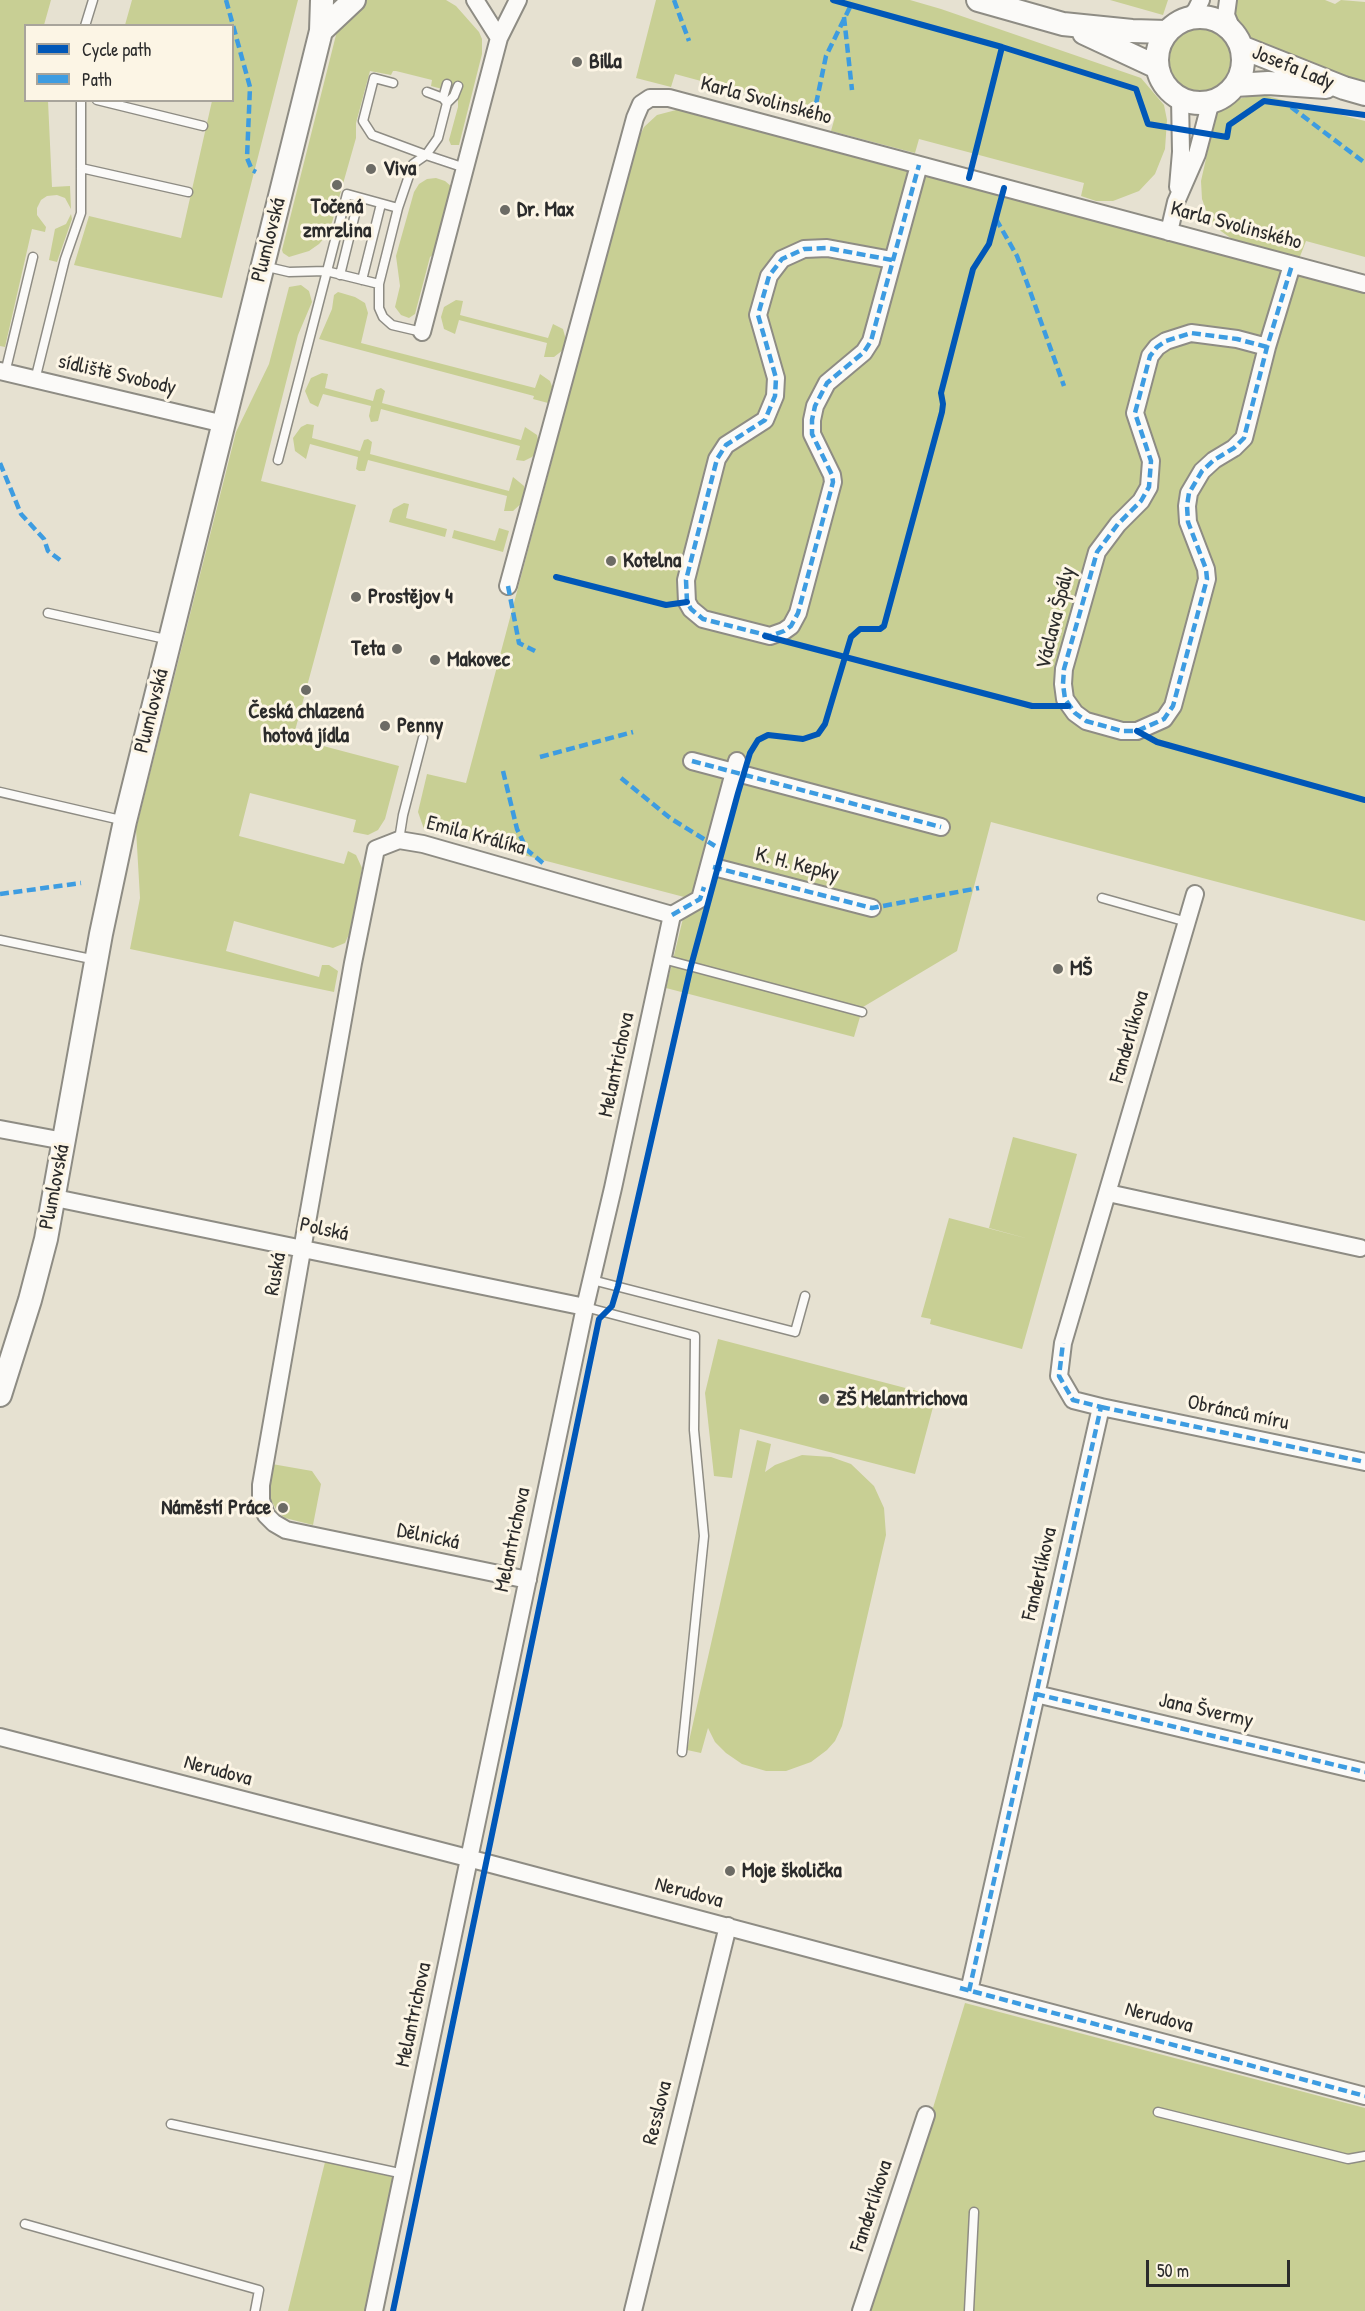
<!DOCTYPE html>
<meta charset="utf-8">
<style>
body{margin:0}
#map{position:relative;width:1365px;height:2311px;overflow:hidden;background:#e6e1d1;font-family:"Patrick Hand",sans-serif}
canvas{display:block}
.legend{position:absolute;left:24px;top:24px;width:210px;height:78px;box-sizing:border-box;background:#fcf5e5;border:2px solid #a8a49b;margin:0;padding:8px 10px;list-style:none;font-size:18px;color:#2b2b2b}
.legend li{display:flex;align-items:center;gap:12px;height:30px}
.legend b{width:30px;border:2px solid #a8a49b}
.scale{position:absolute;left:1146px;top:2260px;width:144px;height:27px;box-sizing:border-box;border:3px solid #2b2b2b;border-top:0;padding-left:8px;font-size:18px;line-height:21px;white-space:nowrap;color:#2b2b2b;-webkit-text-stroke:4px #fcf5e5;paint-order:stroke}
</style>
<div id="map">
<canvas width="1365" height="2311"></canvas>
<ul class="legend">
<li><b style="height:8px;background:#0057b8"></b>Cycle path</li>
<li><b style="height:8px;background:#3d9ce1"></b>Path</li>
</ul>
<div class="scale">50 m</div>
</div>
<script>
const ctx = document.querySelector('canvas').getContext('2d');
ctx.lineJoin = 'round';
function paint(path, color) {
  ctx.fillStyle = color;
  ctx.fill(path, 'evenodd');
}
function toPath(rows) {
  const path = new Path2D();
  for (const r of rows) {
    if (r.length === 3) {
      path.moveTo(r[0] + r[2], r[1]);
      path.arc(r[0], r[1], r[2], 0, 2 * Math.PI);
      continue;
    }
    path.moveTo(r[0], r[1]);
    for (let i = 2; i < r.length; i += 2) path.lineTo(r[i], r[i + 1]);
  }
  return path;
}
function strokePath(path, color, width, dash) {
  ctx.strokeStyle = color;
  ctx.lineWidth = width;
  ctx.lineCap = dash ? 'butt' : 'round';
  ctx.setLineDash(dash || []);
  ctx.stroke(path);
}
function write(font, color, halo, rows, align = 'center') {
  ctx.font = font + ' "Patrick Hand",sans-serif';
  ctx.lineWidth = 6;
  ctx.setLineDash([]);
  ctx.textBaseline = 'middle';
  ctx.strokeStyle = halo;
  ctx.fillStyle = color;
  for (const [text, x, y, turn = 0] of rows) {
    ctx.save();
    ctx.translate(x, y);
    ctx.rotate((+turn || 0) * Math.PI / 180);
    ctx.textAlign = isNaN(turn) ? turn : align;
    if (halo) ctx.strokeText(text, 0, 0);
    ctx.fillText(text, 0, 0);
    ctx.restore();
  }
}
const green = toPath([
 [0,0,51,0,44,25,26,26,26,100,48,101,52,187,70,186,71,209,65,198,57,195,47,196,41,200,37,208,37,215,46,227,45,232,32,229,5,347,0,346],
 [132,0,298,0,222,298,74,265,89,216,181,238,212,101,232,100,232,26,125,25],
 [366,0,446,0,456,6,479,32,482,39,482,54,459,145,451,145,449,140,458,107,458,99,453,92,431,86,432,80,396,71,393,71,391,75,370,71,356,123,356,138,331,226,326,236,319,244,309,251,289,257,283,253,282,250,338,27,359,2],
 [656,0,910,0,941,9,1141,78,1164,105,1167,120,1165,149,1155,174,1139,191,1113,201,1096,201,1081,196,1084,183,919,139,915,153,831,131,835,117,675,74,671,87,636,78],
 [1110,0,1168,0,1163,15],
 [1236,0,1325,0,1335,4,1341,0,1365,2,1365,83,1344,77,1248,40,1237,21,1234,9],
 [1200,60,31],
 [1259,94,1365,121,1365,257,1306,241,1299,259,1232,239,1211,224,1202,199,1201,181,1216,114,1238,99],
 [680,109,1365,293,1365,921,991,822,957,951,863,1007,854,1037,666,988,688,898,424,829,418,812,427,774,466,783,637,141,644,127,657,115],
 [436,178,445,181,452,187,435,253,430,257,415,314,409,318,401,315,395,307,400,286,396,256,414,192,419,184,427,179],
 [71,214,72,219,57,262,49,260,55,229,66,224],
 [301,285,309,291,312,302,298,335,261,481,356,505,293,738,399,766,385,819,378,830,368,835,353,832,356,820,250,793,239,836,344,864,348,851,356,855,362,868,351,930,345,943,333,948,234,921,226,951,319,977,322,965,329,965,338,971,334,992,130,949,140,898,136,829,236,432,269,364,289,287],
 [338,292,355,297,365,303,368,313,361,343,535,388,540,374,550,381,553,389,548,403,533,399,534,396,319,339,332,309,334,295],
 [456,300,463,301,460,315,548,338,553,324,563,329,566,340,563,350,554,357,544,357,547,343,459,320,455,334,444,329,441,317,444,307],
 [322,373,328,374,325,388,373,401,376,390,381,388,385,391,382,403,521,440,525,427,537,435,539,444,537,451,532,457,524,461,516,460,520,446,381,409,378,421,371,422,369,416,371,406,323,394,318,407,310,403,305,391,311,378],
 [307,424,314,425,312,438,360,451,364,440,368,439,372,442,370,454,509,491,513,477,524,486,525,494,524,501,513,511,504,511,507,496,368,460,365,471,359,471,356,469,358,457,310,444,306,459,295,451,293,438,301,427],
 [404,503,409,504,406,518,447,529,445,537,389,522,393,509],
 [499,528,509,531,503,552,452,538,454,530,495,541],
 [1013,1137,1077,1154,1022,1349,930,1324,931,1319,921,1317,949,1218,1029,1239,989,1228],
 [718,1339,936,1396,915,1474,740,1429,732,1478,714,1476,705,1393],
 [757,1440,771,1444,765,1472,775,1465,802,1455,831,1457,851,1464,874,1486,884,1508,886,1535,842,1726,835,1741,827,1750,811,1762,786,1771,766,1771,742,1764,726,1753,715,1742,708,1728,701,1753,687,1750],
 [272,1464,312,1471,321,1484,313,1525,285,1518,277,1511,270,1498,269,1490],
 [965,2003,1365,2108,1365,2311,871,2311],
 [327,2154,404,2170,373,2311,288,2311]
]);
const lane = toPath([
 [85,26,93,0],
 [393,83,374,78,363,121,372,135,426,155,438,138,447,103,443,98,427,92],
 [443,98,447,84],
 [97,100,203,126],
 [447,103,454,96,458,86],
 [81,168,188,192],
 [398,208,379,284,379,308,383,317,392,325,422,332],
 [263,266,289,272,326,271,379,284],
 [340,275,359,198],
 [362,280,381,204],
 [5,373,33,257],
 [35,380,65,259,81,213,81,100],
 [278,460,347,194,398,208,413,164,426,155,465,168],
 [48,613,170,640],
 [0,792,125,821],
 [399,840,403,815,423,738],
 [1102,898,1187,922],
 [0,940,96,960],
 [663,959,862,1012],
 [592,1280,795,1332,805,1296],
 [585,1307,695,1336,694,1430,704,1536,682,1752],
 [1158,2112,1348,2159,1365,2156],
 [171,2124,404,2174],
 [25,2224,259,2290,255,2311],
 [969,2311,974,2212]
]);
const street = toPath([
 [475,0,499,38],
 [1228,0,1226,15,1233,32],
 [1189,18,1196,10,1201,0],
 [1178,187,1181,152,1180,98],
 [1169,232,1176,202,1197,154,1211,101],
 [892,260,827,248,804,249,782,259,769,276,758,315,776,378,775,396,765,420,726,445,717,459,686,580,687,602,691,609,703,619,770,636,784,631,791,626,798,613,833,482,832,475,812,434,812,420,815,406,827,383,864,352,871,341,919,165],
 [422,332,499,38,518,0],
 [1267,347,1237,339,1191,333,1166,341,1157,347,1150,356,1135,413,1151,461,1149,487,1141,501,1118,524,1097,552,1064,669,1063,684,1065,699,1075,713,1086,721,1122,731,1137,731,1164,719,1173,706,1207,579,1206,569,1188,522,1187,506,1189,493,1202,471,1214,460,1234,448,1244,438,1267,347,1292,265],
 [0,371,224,424],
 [508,586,635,118,641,104,650,98,669,98,1365,284],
 [692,761,941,827],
 [710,866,872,908],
 [672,915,700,899,737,761],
 [0,1129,64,1141],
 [1108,1193,1360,1248],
 [55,1198,585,1307],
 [1101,1407,1365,1462],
 [528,1580,286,1530,274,1523,266,1515,261,1500,261,1485,304,1239,353,963,376,849,399,840,423,844,672,915],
 [1036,1694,1365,1772],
 [0,1737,487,1863,1365,2096],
 [969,1991,1101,1407,1073,1400,1059,1376,1063,1343,1195,894],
 [374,2311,585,1307,613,1188,672,915],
 [633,2311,728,1926],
 [861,2311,926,2115]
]);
const secondary = toPath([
 [978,0,1063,24,1132,31,1167,32],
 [1200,60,43],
 [321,31,354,0],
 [1084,33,1157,67],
 [1241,47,1344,88,1365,94],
 [1235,85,1268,83,1326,87],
 [0,1395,30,1300,46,1239,101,934,125,821,321,31,322,0]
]);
const quiet = toPath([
 [226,0,250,87,247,158,252,170,256,172],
 [674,0,689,41],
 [844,17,852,90],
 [816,104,826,56,851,5],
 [1291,107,1365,163],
 [996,219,1017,256,1026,280,1064,386],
 [892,260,827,248,804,249,782,259,769,276,758,315,776,378,775,396,765,420,726,445,717,459,686,580,687,602,691,609,703,619,770,636,784,631,791,626,798,613,833,482,832,475,812,434,812,420,815,406,827,383,864,352,871,341,919,165],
 [1267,347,1237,339,1191,333,1166,341,1157,347,1150,356,1135,413,1151,461,1149,487,1141,501,1118,524,1097,552,1064,669,1063,684,1065,699,1075,713,1086,721,1122,731,1137,731,1164,719,1173,706,1207,579,1206,569,1188,522,1187,506,1189,493,1202,471,1214,460,1234,448,1244,438,1267,347,1292,265],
 [0,463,21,514,44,539,48,551,60,560],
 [508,586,519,643,535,651],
 [540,757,633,732],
 [692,761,941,827],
 [503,771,517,829,527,850,544,864],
 [621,778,670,818,715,846],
 [713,867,872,908,979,888],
 [0,894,81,883],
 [672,915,700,899,704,887],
 [1101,1407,1365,1462],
 [1036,1694,1365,1772],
 [960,1988,1365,2096],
 [969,1991,1101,1407,1073,1400,1059,1376,1063,1343]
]);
const cycleway = toPath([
 [833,0,1002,47,1136,89,1148,124,1227,137,1229,125,1264,101,1365,115],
 [969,178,1002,47],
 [556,577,666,605,687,602],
 [765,636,1032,706,1068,706],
 [1137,731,1157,742,1365,800],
 [393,2311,599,1319,612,1306,618,1286,691,966,738,793,750,753,758,740,768,735,803,739,818,734,825,724,851,637,860,629,880,629,884,626,942,412,943,404,941,393,973,269,989,244,1004,188]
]);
const markers = [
 [577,62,6,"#6c6b65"],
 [371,169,6,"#6c6b65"],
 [337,185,6,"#6c6b65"],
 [505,210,6,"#6c6b65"],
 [611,561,6,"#6c6b65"],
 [356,597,6,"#6c6b65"],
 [397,649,6,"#6c6b65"],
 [435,660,6,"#6c6b65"],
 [306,690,6,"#6c6b65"],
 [385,726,6,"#6c6b65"],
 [1058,969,6,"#6c6b65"],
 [824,1399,6,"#6c6b65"],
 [283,1508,6,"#6c6b65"],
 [730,1871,6,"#6c6b65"]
];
const poiNames = [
 ["Billa",589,62],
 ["Viva",383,169],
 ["Točená",337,207,"center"],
 ["zmrzlina",337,231,"center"],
 ["Dr. Max",517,210],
 ["Kotelna",623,561],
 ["Prostějov 4",368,597],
 ["Teta",385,649,"right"],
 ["Makovec",447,660],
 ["Česká chlazená",306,712,"center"],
 ["hotová jídla",306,736,"center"],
 ["Penny",397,726],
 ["MŠ",1070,969],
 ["ZŠ Melantrichova",836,1399],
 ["Náměstí Práce",271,1508,"right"],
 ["Moje školička",742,1871]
];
const streetNames = [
 ["Josefa Lady",1293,68,22],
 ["Karla Svolinského",766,101,15],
 ["Karla Svolinského",1236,226,15],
 ["Plumlovská",269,240,-76],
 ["sídliště Svobody",117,375,13],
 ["Václava Špály",1056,618,-76],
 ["Plumlovská",152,711,-76],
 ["Emila Králíka",476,836,15],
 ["K. H. Kepky",797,865,14],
 ["Fanderlíkova",1130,1037,-74],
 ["Melantrichova",617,1065,-78],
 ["Plumlovská",55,1187,-79],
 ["Polská",324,1230,12],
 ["Ruská",276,1274,-80],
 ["Obránců míru",1238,1413,12],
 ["Dělnická",428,1537,12],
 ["Melantrichova",513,1540,-78],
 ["Fanderlíkova",1040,1574,-77],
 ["Jana Švermy",1206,1711,13],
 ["Nerudova",218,1771,15],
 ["Nerudova",689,1893,15],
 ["Melantrichova",414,2015,-78],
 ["Nerudova",1159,2018,15],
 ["Resslova",658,2113,-76],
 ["Fanderlíkova",872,2206,-72]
];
paint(green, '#c8cf94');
strokePath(lane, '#8e8c84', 11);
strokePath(street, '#8e8c84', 20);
strokePath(secondary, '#8e8c84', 26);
strokePath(lane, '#fbfaf8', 8);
strokePath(street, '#fbfaf8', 16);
strokePath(secondary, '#fbfaf8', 22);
strokePath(quiet, '#3d9ce1', 4.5, [9, 4.5]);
strokePath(cycleway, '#0057b8', 6);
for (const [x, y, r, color] of markers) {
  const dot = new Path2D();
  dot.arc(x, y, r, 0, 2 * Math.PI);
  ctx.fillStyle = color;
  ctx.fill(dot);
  strokePath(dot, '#fcf5e5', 2);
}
write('bold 21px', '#2b2b2b', '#fcf5e5', poiNames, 'left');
write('21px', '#2b2b2b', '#fcf5e5', streetNames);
</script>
